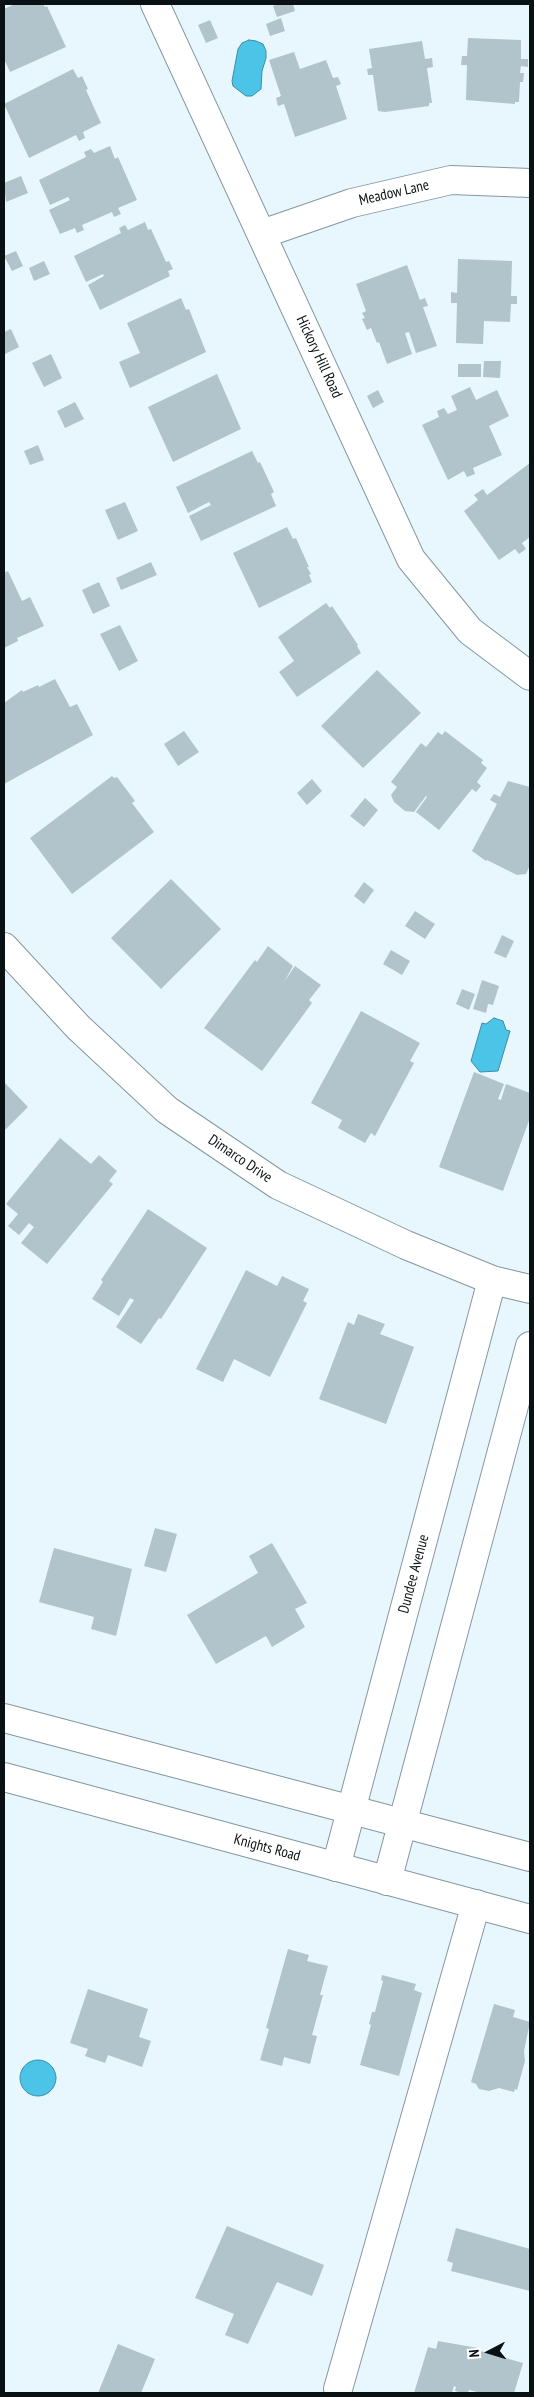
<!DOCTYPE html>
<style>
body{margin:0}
#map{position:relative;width:534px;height:2397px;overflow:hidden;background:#e7f7fd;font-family:"PT Sans Narrow",sans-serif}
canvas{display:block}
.frame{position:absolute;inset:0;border:5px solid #0a1114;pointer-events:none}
.north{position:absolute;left:464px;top:2327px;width:50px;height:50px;-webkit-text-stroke:4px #fff;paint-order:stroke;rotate:265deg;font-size:14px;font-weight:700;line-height:20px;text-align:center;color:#0a1114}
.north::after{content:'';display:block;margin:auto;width:18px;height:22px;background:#0a1114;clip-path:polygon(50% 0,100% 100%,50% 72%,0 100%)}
</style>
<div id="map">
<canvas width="534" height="2397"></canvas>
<div class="frame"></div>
<div class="north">N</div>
</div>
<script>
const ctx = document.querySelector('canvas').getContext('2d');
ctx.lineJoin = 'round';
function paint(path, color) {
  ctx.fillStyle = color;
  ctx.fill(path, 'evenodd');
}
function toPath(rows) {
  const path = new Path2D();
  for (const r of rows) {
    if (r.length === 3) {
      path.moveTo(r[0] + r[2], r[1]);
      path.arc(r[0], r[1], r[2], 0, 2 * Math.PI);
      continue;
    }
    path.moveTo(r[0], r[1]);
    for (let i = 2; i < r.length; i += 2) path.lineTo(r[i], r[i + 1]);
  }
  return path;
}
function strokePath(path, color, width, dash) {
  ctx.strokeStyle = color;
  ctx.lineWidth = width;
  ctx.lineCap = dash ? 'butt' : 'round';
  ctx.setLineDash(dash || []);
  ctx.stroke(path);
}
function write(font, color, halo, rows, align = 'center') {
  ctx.font = font + ' "PT Sans Narrow",sans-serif';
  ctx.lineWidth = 4;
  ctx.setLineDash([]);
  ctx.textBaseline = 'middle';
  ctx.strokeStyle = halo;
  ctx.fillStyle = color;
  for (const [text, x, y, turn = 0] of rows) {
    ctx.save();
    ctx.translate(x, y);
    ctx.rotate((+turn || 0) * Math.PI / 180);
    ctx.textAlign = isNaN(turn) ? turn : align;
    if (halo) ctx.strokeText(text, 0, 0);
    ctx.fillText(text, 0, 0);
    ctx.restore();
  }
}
const water = toPath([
 [249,40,256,41,263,44,266,51,266,58,262,71,261,89,252,96,246,96,233,86,232,81,238,49,242,43,249,40],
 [494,1018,503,1021,506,1030,510,1031,498,1071,480,1072,471,1061,482,1023,486,1024,494,1018],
 [38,2078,18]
]);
const building = toPath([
 [15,4,43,4,45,7,47,6,66,47,10,72,4,59,4,9],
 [279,4,293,4,295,11,277,17,273,6],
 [281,18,285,31,270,36,266,24],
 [210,20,218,38,206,43,198,25],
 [468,38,521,40,521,59,528,59,528,67,521,66,520,73,524,73,523,82,520,82,519,102,515,102,515,104,466,100,467,65,461,65,462,56,467,56],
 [422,41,425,59,432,58,433,67,427,68,432,103,429,103,429,106,385,112,378,111,373,75,368,75,367,69,372,68,369,49],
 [294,52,300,69,326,60,333,78,338,77,341,84,336,86,347,119,295,137,284,104,278,106,276,98,281,96,269,60],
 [73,69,78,78,82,76,88,89,86,90,101,123,83,132,85,138,79,141,76,135,29,158,4,104],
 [110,146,115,159,118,157,137,200,118,208,121,214,114,217,112,212,82,225,84,230,77,233,75,228,60,234,49,210,70,200,68,197,50,205,39,180,86,157,84,152,91,149,94,153],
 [21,176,28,193,6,202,4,183],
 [145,222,148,230,151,229,166,262,169,261,173,269,168,271,170,276,100,310,88,285,104,276,103,274,86,282,74,256,121,233,119,228,125,225,128,230],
 [16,251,23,266,12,271,4,256],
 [458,259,512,261,511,296,517,296,517,304,511,304,510,322,484,321,483,344,456,343,457,303,451,303,451,292,457,293],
 [44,261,50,274,34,281,29,268],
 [407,265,420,300,425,298,428,306,423,307,437,346,416,353,409,332,405,333,412,354,387,364,379,342,377,343,371,328,367,330,362,319,365,318,362,313,366,311,356,284],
 [181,298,186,310,189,309,206,352,130,388,119,362,140,353,127,323],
 [11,329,19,347,5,354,4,332],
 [51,354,62,378,44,387,32,363],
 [484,361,501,361,500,378,483,377],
 [458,364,481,364,481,377,458,377],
 [217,374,241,429,173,462,148,407],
 [470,387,476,400,497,390,509,416,489,426,502,455,473,468,475,474,467,477,464,471,448,480,422,425,439,417,437,411,444,408,448,414,457,410,451,396],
 [378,390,384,402,373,408,367,396],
 [75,402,84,419,65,428,57,411],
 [38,445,44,460,30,465,24,451],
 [252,451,258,463,260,462,274,492,271,494,276,506,201,541,189,516,211,505,209,502,188,513,176,487],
 [530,463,530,537,522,543,526,549,519,554,515,549,499,560,464,511,478,500,474,495,483,489,487,495],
 [125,502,138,531,118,540,105,510],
 [287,527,293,539,296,538,309,567,307,567,311,574,309,575,312,582,259,608,233,553],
 [151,562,157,575,121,590,116,578],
 [8,571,22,601,30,597,44,626,17,638,18,641,4,648,4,573],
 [99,582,110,606,93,614,82,590],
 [326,603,330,608,332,606,358,645,357,646,361,653,297,697,279,672,294,661,278,637],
 [120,625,138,661,119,671,100,634],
 [377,670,421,713,363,768,321,726],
 [55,679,70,707,77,704,93,735,4,784,4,703,22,690,23,692,38,685,39,687],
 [184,731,199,752,178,766,164,744],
 [445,731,483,760,481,763,487,768,477,782,481,786,476,792,472,789,439,830,416,812,427,797,426,796,414,812,405,811,394,802,391,795,397,787,391,782,421,743,426,747,438,732,442,735],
 [112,776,114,778,117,777,135,801,132,803,154,832,72,894,30,838],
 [312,779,322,791,307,805,297,793],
 [508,781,530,787,530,865,526,874,517,875,487,860,486,861,472,851,497,804,490,800,494,794,500,797],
 [365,798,378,810,364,827,350,816],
 [171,879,221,929,161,989,111,938],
 [364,882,374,890,364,904,354,896],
 [415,911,435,924,425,939,405,926],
 [502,935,514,941,506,958,494,953],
 [268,946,293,966,284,982,295,966,321,985,309,1000,312,1003,262,1071,204,1028,255,960,257,962],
 [391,950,410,961,402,975,383,964],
 [482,980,499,986,493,1005,488,1004,486,1013,473,1009],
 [462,989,475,994,469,1010,456,1004],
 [361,1011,420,1043,410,1061,414,1063,375,1136,371,1133,365,1143,338,1128,342,1120,311,1103],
 [474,1072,504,1084,498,1099,501,1100,506,1084,530,1093,530,1118,503,1191,439,1167],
 [4,1082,28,1107,4,1131],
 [60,1138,91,1164,99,1155,117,1171,109,1181,113,1184,47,1264,21,1243,34,1227,29,1223,19,1235,8,1226,18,1214,6,1204],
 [148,1209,207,1248,161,1319,159,1318,141,1344,116,1327,134,1300,130,1298,119,1316,92,1299,103,1282,101,1280],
 [246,1270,277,1286,282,1276,309,1289,303,1301,307,1303,270,1377,234,1359,223,1382,196,1369],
 [358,1314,385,1324,380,1334,414,1347,386,1424,319,1399,348,1322,354,1325],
 [155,1528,177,1534,166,1572,144,1566],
 [272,1543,307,1603,295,1609,305,1627,272,1647,266,1636,216,1664,187,1615,258,1573,249,1556],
 [54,1548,132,1569,116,1636,91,1629,94,1617,39,1602],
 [288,1949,309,1955,307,1961,328,1966,320,1995,323,1995,312,2035,317,2036,310,2064,284,2057,282,2066,260,2060,269,2029,266,2028],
 [382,1975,416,1984,414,1990,422,1993,399,2076,360,2065,371,2025,369,2024,372,2012,375,2012,383,1981,381,1980],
 [88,1989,148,2009,139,2037,151,2041,142,2067,108,2055,105,2063,85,2056,88,2049,70,2043],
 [494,2004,515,2010,513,2017,530,2022,524,2051,525,2061,517,2090,515,2089,514,2092,499,2088,489,2091,479,2089,476,2084,471,2082],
 [227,2226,324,2265,312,2296,277,2282,248,2344,225,2335,234,2314,195,2298],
 [456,2228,530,2249,530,2291,451,2271,453,2263,447,2261],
 [438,2341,478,2348,477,2350,523,2363,514,2393,481,2393,469,2390,468,2393,462,2393,455,2391,456,2387,454,2386,452,2393,414,2393,428,2347,436,2349],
 [118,2344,155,2359,141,2393,98,2393]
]);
const minor = toPath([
 [155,4,411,559,470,631,530,676],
 [262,234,352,203,451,180,530,183],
 [4,947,78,1027,167,1110,278,1185,406,1245,492,1280,530,1289],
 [336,1867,492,1280],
 [387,1881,530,1346],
 [338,2389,476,1904]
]);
const major = toPath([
 [4,1718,530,1857],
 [4,1777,530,1919]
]);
const streetNames = [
 ["Meadow Lane",394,193,-13],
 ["Hickory Hill Road",319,357,65],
 ["Dimarco Drive",240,1159,34],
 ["Dundee Avenue",414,1574,-75],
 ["Knights Road",267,1848,15]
];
paint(water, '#4cc4e8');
strokePath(water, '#388ea8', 1);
paint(building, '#b1c4cb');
strokePath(minor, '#85989f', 30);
strokePath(major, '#85989f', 30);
strokePath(minor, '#fff', 28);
strokePath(major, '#fff', 28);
write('15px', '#0a1114', '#fff', streetNames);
</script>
